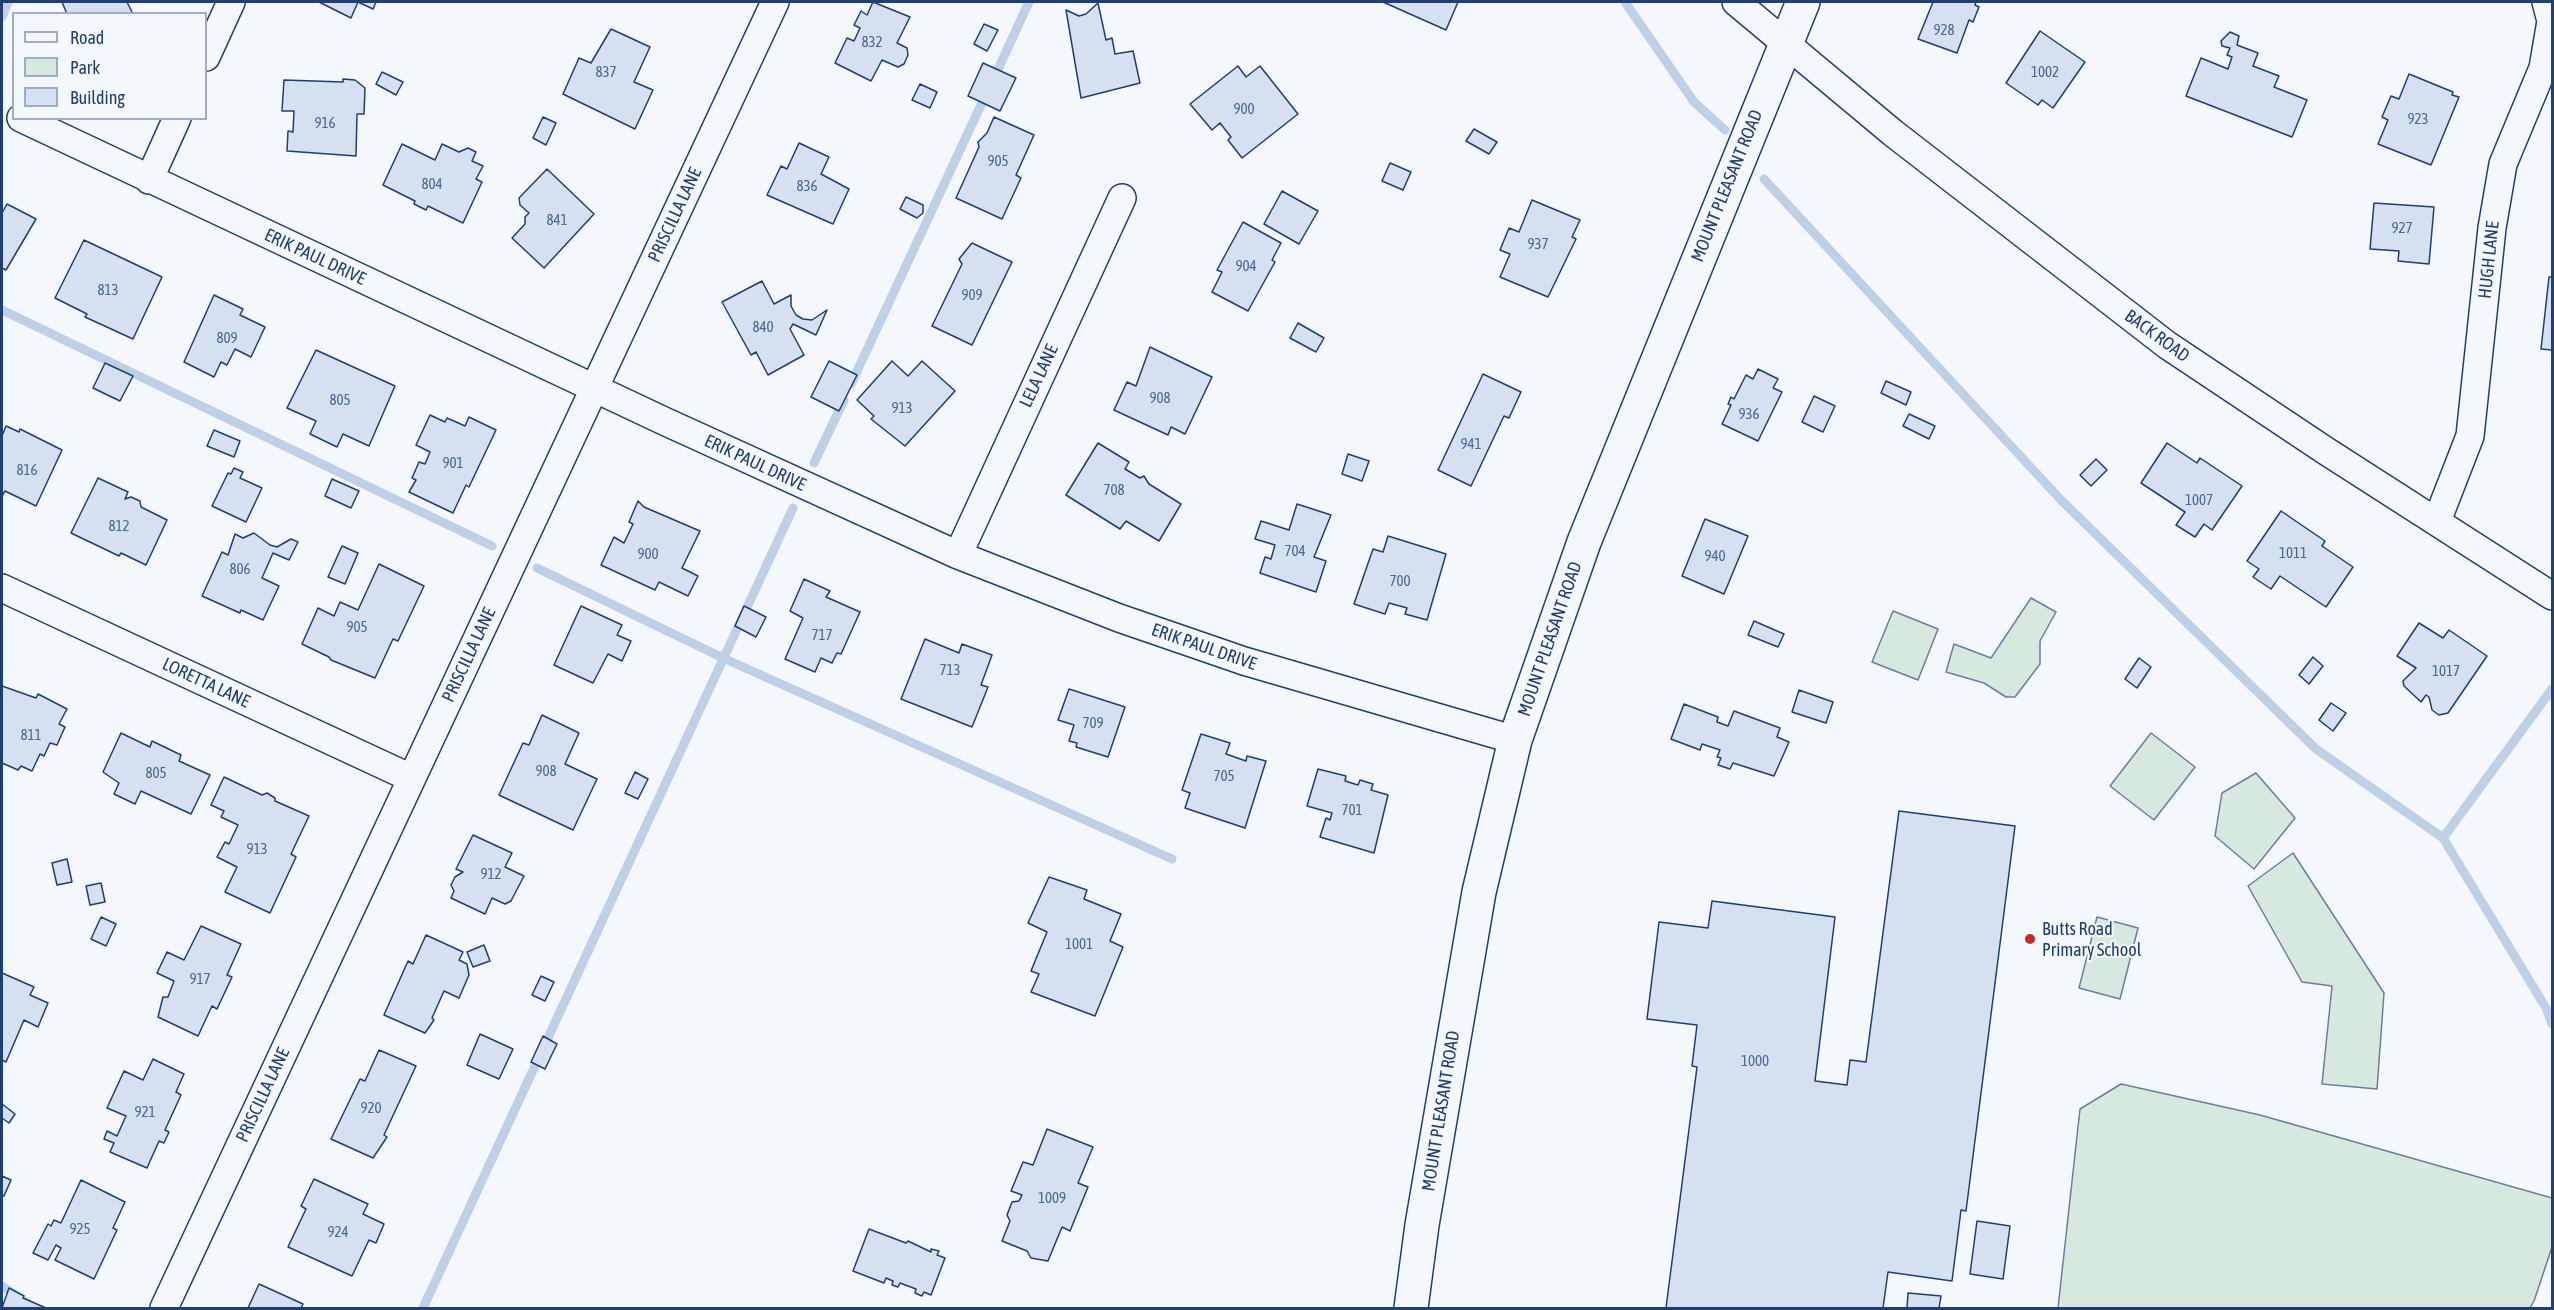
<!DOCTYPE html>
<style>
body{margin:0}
#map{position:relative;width:2554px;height:1310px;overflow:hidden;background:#f4f7fb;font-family:"Asap Condensed",sans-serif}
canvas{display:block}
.frame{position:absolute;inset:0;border:3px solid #1d3f73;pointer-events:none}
.legend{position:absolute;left:12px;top:12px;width:195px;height:108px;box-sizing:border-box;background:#f4f7fb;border:2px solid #9eadc5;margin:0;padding:8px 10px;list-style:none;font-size:18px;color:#1d3f73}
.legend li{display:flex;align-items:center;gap:12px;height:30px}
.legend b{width:30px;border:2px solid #9eadc5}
</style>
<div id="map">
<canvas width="2554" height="1310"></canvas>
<div class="frame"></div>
<ul class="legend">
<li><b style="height:8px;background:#f4f7fb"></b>Road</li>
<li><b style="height:16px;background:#d7e8df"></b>Park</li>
<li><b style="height:16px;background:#d5e0f0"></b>Building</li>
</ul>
</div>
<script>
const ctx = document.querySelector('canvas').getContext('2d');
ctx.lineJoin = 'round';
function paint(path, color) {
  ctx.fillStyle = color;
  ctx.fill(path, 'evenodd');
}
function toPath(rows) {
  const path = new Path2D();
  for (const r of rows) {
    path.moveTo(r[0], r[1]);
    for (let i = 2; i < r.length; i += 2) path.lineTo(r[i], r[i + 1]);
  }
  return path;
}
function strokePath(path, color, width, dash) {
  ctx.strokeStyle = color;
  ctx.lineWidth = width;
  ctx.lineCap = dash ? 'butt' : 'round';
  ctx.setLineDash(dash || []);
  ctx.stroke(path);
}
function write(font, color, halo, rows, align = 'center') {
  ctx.font = font + ' "Asap Condensed",sans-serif';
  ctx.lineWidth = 4.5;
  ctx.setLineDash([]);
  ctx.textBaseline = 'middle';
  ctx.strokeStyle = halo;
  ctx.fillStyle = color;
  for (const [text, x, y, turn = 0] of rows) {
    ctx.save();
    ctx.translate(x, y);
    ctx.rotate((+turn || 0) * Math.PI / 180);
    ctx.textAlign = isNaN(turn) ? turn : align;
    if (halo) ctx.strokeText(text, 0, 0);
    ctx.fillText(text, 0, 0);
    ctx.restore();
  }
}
const green = toPath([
 [2031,598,2056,612,2040,641,2040,664,2015,697,2006,697,1984,683,1946,672,1954,644,1991,658,2031,598],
 [1893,611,1938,629,1918,680,1872,662,1893,611],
 [2151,733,2195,767,2154,820,2110,786,2151,733],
 [2256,773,2295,818,2254,869,2215,836,2222,793,2256,773],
 [2293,853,2384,993,2377,1089,2322,1084,2332,986,2302,982,2248,886,2293,853],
 [2097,917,2138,928,2120,999,2079,988,2097,917],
 [2121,1084,2260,1115,2552,1198,2552,1247,2534,1301,2530,1308,2058,1308,2080,1109,2121,1084]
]);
const stream = toPath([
 [1625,2,1694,102,1725,130],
 [2,17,8,2],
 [993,80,1029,2],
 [1764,179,2061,500,2316,749,2443,838,2546,1008,2552,1024],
 [2,310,492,546],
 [851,384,987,92],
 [814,463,844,400],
 [537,568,723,658,1172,859],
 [2443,838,2552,689],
 [2,1286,34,1308],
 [423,1308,793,508]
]);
const building = toPath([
 [62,2,127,2,133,14,67,14,62,2],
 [319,2,376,2,373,9,358,2,351,18,319,2],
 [873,2,910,17,897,43,907,48,908,55,904,64,898,67,882,60,871,81,835,63,847,38,854,41,860,28,854,25,861,11,867,15,873,2],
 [1383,2,1458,2,1446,30,1383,2],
 [1933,2,1976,2,1975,5,1979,7,1973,22,1969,20,1957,53,1918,39,1933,2],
 [1098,3,1106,40,1112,38,1115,54,1133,51,1140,83,1081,98,1066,10,1079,16,1086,14,1098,3],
 [984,24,998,30,987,51,974,44,984,24],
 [611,29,650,47,634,82,653,90,635,129,563,94,579,58,591,63,611,29],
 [2040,31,2085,62,2053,108,2042,100,2038,105,2006,83,2040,31],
 [2230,32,2239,36,2237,45,2258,53,2253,66,2279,76,2274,87,2307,100,2292,137,2186,96,2201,58,2228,69,2232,57,2227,55,2230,48,2222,46,2221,41,2230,32],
 [983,63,1016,78,1000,111,968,96,983,63],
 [1238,66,1246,77,1260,66,1298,114,1242,158,1228,140,1231,137,1220,123,1212,130,1190,104,1238,66],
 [382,72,403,82,396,95,376,84,382,72],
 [2409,74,2453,92,2452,95,2459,97,2431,165,2378,144,2388,120,2382,117,2391,96,2399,99,2409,74],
 [343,79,355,80,365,88,364,114,357,114,356,156,287,151,288,131,293,132,294,111,282,111,284,80,343,82,343,79],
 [920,84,937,92,930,108,912,100,920,84],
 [543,117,556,123,546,145,533,138,543,117],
 [994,117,1034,135,1016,175,1021,178,1002,219,956,198,979,147,978,142,987,133,994,117],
 [1474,129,1497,142,1489,154,1466,141,1474,129],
 [799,143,829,157,821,174,849,189,833,224,767,195,781,166,787,169,799,143],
 [402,144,435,160,442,144,459,152,468,148,476,152,472,161,483,166,476,179,482,182,463,223,428,206,426,210,414,204,415,201,383,185,402,144],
 [1390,163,1411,172,1403,190,1382,181,1390,163],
 [547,169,594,214,544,268,512,238,525,224,525,217,529,213,520,205,519,198,547,169],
 [1282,191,1318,211,1299,244,1264,224,1282,191],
 [906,197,923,205,923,213,917,218,900,209,906,197],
 [1532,200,1580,220,1572,237,1576,239,1548,297,1500,277,1510,254,1500,250,1509,228,1519,232,1532,200],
 [2374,203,2434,207,2429,264,2398,261,2399,251,2370,249,2374,203],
 [7,204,36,219,6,270,2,268,2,213,7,204],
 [1243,222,1281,243,1272,260,1275,262,1248,311,1212,292,1222,272,1217,270,1243,222],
 [84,240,162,277,133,339,85,317,87,314,55,298,84,240],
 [972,243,1012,262,972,345,932,326,962,264,959,259,972,243],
 [2549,277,2552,277,2552,350,2541,349,2549,277],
 [762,281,774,304,791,295,791,306,796,315,803,319,812,320,827,310,816,335,793,324,790,329,804,355,768,375,756,352,751,355,722,302,762,281],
 [214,295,243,309,240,315,265,327,251,357,235,349,227,365,221,362,214,377,184,362,214,295],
 [1298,323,1324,338,1316,352,1290,338,1298,323],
 [1150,347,1212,377,1185,434,1171,427,1168,435,1114,410,1127,382,1136,386,1150,347],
 [316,350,395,386,369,446,343,434,337,447,310,434,316,421,287,408,316,350],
 [829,361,857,375,839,411,811,397,829,361],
 [892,361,908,376,922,361,955,391,905,446,871,419,874,416,857,400,892,361],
 [105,363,133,376,120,401,93,388,105,363],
 [1758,369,1778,379,1773,388,1782,392,1758,441,1722,424,1731,405,1728,404,1731,397,1734,399,1746,375,1753,379,1758,369],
 [1483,374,1521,392,1509,418,1504,416,1471,486,1438,470,1483,374],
 [1886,381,1911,392,1906,405,1881,393,1886,381],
 [1814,396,1835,406,1823,432,1802,422,1814,396],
 [1909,414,1935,426,1929,439,1903,426,1909,414],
 [430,415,445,422,447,418,465,426,469,417,496,430,469,487,466,485,453,513,409,492,416,480,412,478,419,462,425,464,430,452,416,445,430,415],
 [6,426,19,432,20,429,62,450,36,506,5,491,2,496,2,436,6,426],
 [214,430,240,441,234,457,207,446,214,430],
 [1098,443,1129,462,1125,469,1140,478,1144,476,1149,484,1181,504,1159,541,1126,521,1120,529,1066,495,1098,443],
 [2167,443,2197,463,2200,458,2242,486,2212,530,2204,524,2195,537,2176,525,2185,512,2141,483,2167,443],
 [1348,454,1369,461,1362,481,1342,474,1348,454],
 [2096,459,2107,470,2091,486,2080,475,2096,459],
 [234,468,243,472,240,478,262,488,246,522,212,506,228,473,231,474,234,468],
 [98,478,128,492,125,499,131,497,140,501,141,507,167,520,146,565,121,553,119,556,71,533,98,478],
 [332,479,359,491,351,508,325,496,332,479],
 [638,501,644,507,700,531,682,568,698,576,688,596,659,582,655,590,601,565,614,537,624,543,633,524,629,522,638,501],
 [1297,504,1331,515,1314,557,1326,561,1316,592,1260,573,1265,557,1271,559,1275,545,1255,539,1261,521,1289,530,1297,504],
 [2281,511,2325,541,2322,546,2353,567,2326,607,2280,576,2271,589,2253,577,2259,569,2247,561,2281,511],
 [1705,519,1748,536,1724,594,1682,576,1705,519],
 [254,533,270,545,277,547,291,539,298,542,289,560,273,553,262,578,279,586,263,620,241,610,240,613,202,596,222,552,228,555,235,534,243,538,254,533],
 [1388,536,1446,554,1427,620,1405,614,1407,608,1389,603,1385,614,1354,604,1373,549,1383,552,1388,536],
 [342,546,358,553,345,584,328,577,342,546],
 [379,564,424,586,398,641,393,639,375,678,331,660,329,657,302,644,318,608,334,616,340,602,358,610,379,564],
 [804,579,830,591,826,597,860,612,841,654,837,653,832,663,821,658,815,672,785,659,803,618,790,611,804,579],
 [581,606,622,625,617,635,631,641,622,661,608,654,593,683,554,665,581,606],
 [744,606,766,617,756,637,735,626,744,606],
 [1754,621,1784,634,1778,647,1748,635,1754,621],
 [2419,623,2443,638,2449,630,2487,656,2448,713,2439,715,2432,710,2429,697,2426,695,2421,702,2404,686,2403,681,2416,668,2397,656,2419,623],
 [925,639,959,653,962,644,992,655,981,685,988,687,972,727,901,699,925,639],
 [2313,657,2323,666,2309,684,2299,675,2313,657],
 [2139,658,2151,667,2137,688,2125,679,2139,658],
 [2,686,36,698,38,694,67,709,59,724,65,727,57,745,50,743,44,756,40,754,32,771,21,766,18,770,2,763,2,686],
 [1069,689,1125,707,1108,757,1076,747,1077,743,1069,741,1074,725,1058,720,1069,689],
 [1799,690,1833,702,1826,723,1792,712,1799,690],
 [2331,703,2346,713,2333,731,2319,720,2331,703],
 [1684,704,1718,717,1717,722,1728,726,1734,711,1780,728,1777,737,1789,742,1774,776,1733,763,1730,769,1718,765,1721,758,1717,757,1720,750,1702,744,1700,750,1671,739,1684,704],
 [542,715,579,733,565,764,597,779,573,830,499,795,523,743,529,745,542,715],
 [121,733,150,747,152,741,181,755,179,761,210,775,191,814,141,791,135,804,114,794,119,783,103,772,121,733],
 [1201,734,1230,743,1226,754,1246,761,1247,756,1266,761,1245,828,1185,808,1190,793,1182,790,1201,734],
 [1318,769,1346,776,1345,781,1358,785,1360,780,1373,784,1371,790,1388,795,1374,853,1320,837,1326,818,1330,820,1332,813,1307,806,1318,769],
 [635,772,648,779,638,799,625,793,635,772],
 [224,777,262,795,267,793,275,798,275,801,309,816,291,854,296,857,270,913,225,892,237,867,217,857,225,842,229,844,238,825,221,817,224,811,211,805,224,777],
 [1899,811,2015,826,1966,1211,1961,1210,1952,1281,1888,1272,1883,1308,1666,1308,1697,1067,1692,1066,1697,1025,1647,1019,1659,922,1708,928,1712,901,1835,917,1815,1081,1847,1085,1850,1060,1866,1062,1899,811],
 [473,835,512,853,505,867,524,876,511,901,505,904,492,898,485,914,451,898,454,891,451,885,455,877,463,872,456,869,473,835],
 [67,859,72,882,57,885,52,863,67,859],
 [1049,877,1087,890,1084,899,1121,914,1110,941,1123,947,1095,1016,1031,992,1039,974,1031,971,1047,932,1028,923,1049,877],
 [101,883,105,902,90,905,86,886,101,883],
 [101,917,116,924,106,946,91,939,101,917],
 [201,926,241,944,227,975,232,977,217,1009,212,1006,198,1036,158,1017,163,997,168,997,174,981,157,973,167,952,184,960,201,926],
 [426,935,463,952,459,960,467,964,469,975,459,998,444,991,432,1018,434,1020,425,1033,384,1015,408,961,413,964,426,935],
 [484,945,490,961,473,967,467,952,484,945],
 [2,973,34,987,30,995,48,1003,38,1027,24,1020,6,1062,2,1060,2,973],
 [541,976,554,982,545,1001,532,995,541,976],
 [480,1034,513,1049,499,1079,467,1065,480,1034],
 [543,1036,557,1044,545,1069,531,1062,543,1036],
 [379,1050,416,1066,384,1135,387,1137,373,1158,331,1139,360,1079,365,1081,379,1050],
 [153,1059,184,1074,176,1092,181,1095,165,1130,169,1132,164,1143,159,1141,147,1168,110,1152,114,1143,104,1139,107,1131,117,1136,126,1116,107,1108,124,1071,143,1080,153,1059],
 [2,1104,15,1114,9,1123,2,1118,2,1104],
 [1047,1129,1093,1147,1078,1183,1088,1187,1070,1231,1062,1227,1048,1261,1031,1258,1027,1251,1002,1241,1010,1221,1007,1215,1012,1202,1019,1201,1022,1195,1011,1191,1023,1162,1033,1165,1047,1129],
 [2,1176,11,1180,4,1196,2,1195,2,1176],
 [314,1179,368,1204,363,1214,384,1224,376,1243,369,1240,352,1276,288,1247,306,1209,301,1206,314,1179],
 [81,1180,125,1202,113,1228,117,1230,94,1279,55,1260,61,1248,56,1245,48,1260,33,1253,48,1224,51,1226,54,1220,61,1223,81,1180],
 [1977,1221,2010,1226,2003,1279,1970,1274,1977,1221],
 [869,1229,906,1243,908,1241,931,1252,931,1249,939,1251,937,1255,945,1258,931,1295,924,1292,922,1296,915,1293,916,1289,900,1283,898,1287,892,1285,893,1281,886,1278,884,1283,853,1271,869,1229],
 [259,1284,303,1304,301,1308,248,1308,259,1284],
 [9,1288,24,1296,23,1298,46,1308,2,1308,9,1288],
 [1908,1293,1941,1296,1939,1308,1907,1308,1908,1293]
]);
const minor = toPath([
 [1736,2,1893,133,2167,345,2326,451,2552,596],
 [206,57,231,2],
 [21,118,664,421,958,555,1119,618,1244,661,1515,740],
 [149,180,177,118],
 [2437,521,2470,436,2492,228,2503,164,2543,68,2551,21,2546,2],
 [958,555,1122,198],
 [2,588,411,778],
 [164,1308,775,2]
]);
const trunk = toPath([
 [1411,1308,1422,1225,1479,892,1515,740,1584,542,1803,2]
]);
const markers = [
 [2030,939,6,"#c62828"]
];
const numberNames = [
 ["928",1944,30],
 ["832",872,42],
 ["837",606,72],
 ["1002",2045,72],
 ["900",1244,109],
 ["923",2418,119],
 ["916",325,123],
 ["905",998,161],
 ["804",432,184],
 ["836",807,186],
 ["841",557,220],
 ["927",2402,228],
 ["937",1538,244],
 ["904",1246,266],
 ["813",108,290],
 ["909",972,295],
 ["840",763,327],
 ["809",227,338],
 ["908",1160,398],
 ["805",340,400],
 ["913",902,408],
 ["936",1749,414],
 ["941",1471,444],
 ["901",453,463],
 ["816",27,470],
 ["708",1114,490],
 ["1007",2199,500],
 ["812",119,526],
 ["704",1295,551],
 ["1011",2293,553],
 ["900",648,554],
 ["940",1715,556],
 ["806",240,569],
 ["700",1400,581],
 ["905",357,627],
 ["717",822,635],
 ["713",950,670],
 ["1017",2446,671],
 ["709",1093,723],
 ["811",31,735],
 ["908",546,771],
 ["805",156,773],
 ["705",1224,776],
 ["701",1352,810],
 ["913",257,849],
 ["912",491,874],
 ["1001",1079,944],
 ["917",200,979],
 ["1000",1755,1061],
 ["920",371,1108],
 ["921",145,1112],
 ["1009",1052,1198],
 ["925",80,1229],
 ["924",338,1232]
];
const streetNames = [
 ["MOUNT PLEASANT ROAD",1727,186,-68],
 ["PRISCILLA LANE",675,215,-65],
 ["ERIK PAUL DRIVE",315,257,25],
 ["HUGH LANE",2489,260,-84],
 ["BACK ROAD",2157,336,36],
 ["LELA LANE",1039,376,-65],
 ["ERIK PAUL DRIVE",755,463,25],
 ["MOUNT PLEASANT ROAD",1550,639,-71],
 ["ERIK PAUL DRIVE",1204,647,19],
 ["PRISCILLA LANE",469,655,-65],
 ["LORETTA LANE",206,683,25],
 ["PRISCILLA LANE",263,1095,-65],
 ["MOUNT PLEASANT ROAD",1441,1111,-81]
];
const poiNames = [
 ["Butts Road",2042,929],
 ["Primary School",2042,950]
];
paint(green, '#d7e8df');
strokePath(green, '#687fa3', 1.5);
strokePath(stream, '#bed0e5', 9);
paint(building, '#d5e0f0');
strokePath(building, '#1d3f73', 1.5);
strokePath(minor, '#1d3f73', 30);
strokePath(trunk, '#1d3f73', 36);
strokePath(minor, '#f4f7fb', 27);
strokePath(trunk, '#f4f7fb', 33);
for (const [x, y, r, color] of markers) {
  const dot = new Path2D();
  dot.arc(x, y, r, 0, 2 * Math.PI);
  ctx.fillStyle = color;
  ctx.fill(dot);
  strokePath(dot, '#f4f7fb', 2);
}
write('15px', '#4b6792', null, numberNames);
write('18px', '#1d3f73', '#f4f7fb', streetNames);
write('18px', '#1d3f73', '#f4f7fb', poiNames, 'left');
</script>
